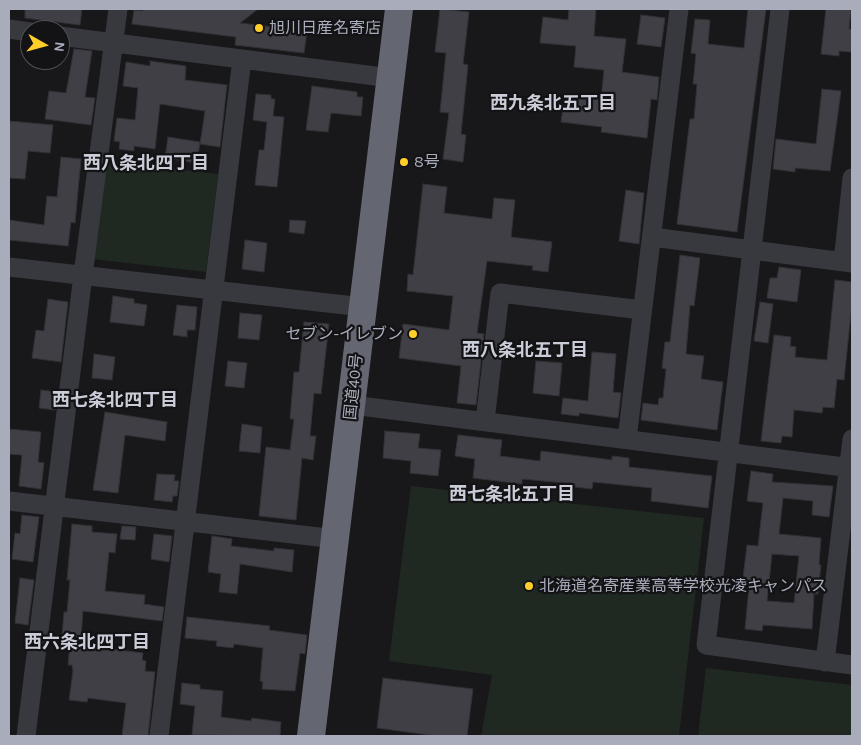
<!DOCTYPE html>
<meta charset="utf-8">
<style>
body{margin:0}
#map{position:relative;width:861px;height:745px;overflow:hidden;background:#18181a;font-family:Karla,sans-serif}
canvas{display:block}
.frame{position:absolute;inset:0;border:10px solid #a9acbb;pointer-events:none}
.north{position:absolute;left:20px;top:20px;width:50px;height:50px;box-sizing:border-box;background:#131315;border:1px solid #4f5057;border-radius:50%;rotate:97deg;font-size:14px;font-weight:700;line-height:20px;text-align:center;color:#a9acbb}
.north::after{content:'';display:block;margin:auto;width:18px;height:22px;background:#ffce2b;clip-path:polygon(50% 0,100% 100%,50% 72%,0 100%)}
</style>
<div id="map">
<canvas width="861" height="745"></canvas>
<div class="frame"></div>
<div class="north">N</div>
</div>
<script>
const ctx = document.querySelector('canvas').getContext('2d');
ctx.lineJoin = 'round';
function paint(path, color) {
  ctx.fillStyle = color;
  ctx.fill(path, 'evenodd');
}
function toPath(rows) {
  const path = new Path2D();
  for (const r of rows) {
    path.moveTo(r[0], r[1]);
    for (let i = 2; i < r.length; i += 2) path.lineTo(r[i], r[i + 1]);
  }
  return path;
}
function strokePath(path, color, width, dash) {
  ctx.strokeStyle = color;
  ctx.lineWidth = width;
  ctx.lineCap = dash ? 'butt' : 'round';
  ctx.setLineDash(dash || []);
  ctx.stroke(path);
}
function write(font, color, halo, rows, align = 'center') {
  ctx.font = font + ' Karla,"Noto Sans JP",sans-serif';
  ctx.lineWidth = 4.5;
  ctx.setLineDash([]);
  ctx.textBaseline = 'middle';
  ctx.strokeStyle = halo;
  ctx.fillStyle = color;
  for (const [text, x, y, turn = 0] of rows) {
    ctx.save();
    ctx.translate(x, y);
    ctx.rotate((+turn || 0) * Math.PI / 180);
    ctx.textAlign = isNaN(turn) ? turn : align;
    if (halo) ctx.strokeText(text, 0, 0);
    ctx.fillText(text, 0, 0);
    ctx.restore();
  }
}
const green = toPath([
 [105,161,218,174,206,272,93,259],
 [411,486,704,518,679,736,481,736,492,675,389,661],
 [706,668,852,685,852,736,698,736]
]);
const building = toPath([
 [25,9,82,9,80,25,25,18,25,9],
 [143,9,258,9,240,23,307,31,304,53,235,45,236,37,132,24,134,10,143,11,143,9],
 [440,9,469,12,463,64,468,65,461,134,466,135,463,162,443,159,449,113,440,112,446,53,435,52,440,9],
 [569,9,596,9,594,36,626,39,622,72,659,77,657,100,651,99,647,138,601,132,602,127,561,122,565,96,601,100,604,70,574,67,576,46,540,43,543,17,568,20,569,9],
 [748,9,766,9,737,232,677,224,690,119,694,119,697,84,693,84,696,54,691,53,695,19,710,20,708,44,744,48,748,9],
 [826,9,851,9,849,29,852,29,852,52,839,51,839,56,821,54,826,9],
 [641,15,665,18,661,47,637,44,641,15],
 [74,49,92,51,85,97,95,98,91,125,45,119,49,91,66,93,74,49],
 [150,61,186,66,185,80,227,85,220,147,200,144,205,111,160,104,155,149,134,146,134,151,119,149,120,142,114,141,117,118,135,120,138,88,123,86,126,62,150,66,150,61],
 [312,86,357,92,357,97,363,97,361,116,331,113,328,132,306,130,312,86],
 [822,89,841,91,830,171,795,168,795,172,773,169,776,139,816,144,822,89],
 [256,94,271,95,271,99,275,99,273,116,284,117,277,187,255,185,259,150,264,150,267,122,253,120,256,94],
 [9,121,53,125,50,153,28,151,25,179,9,178,9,121],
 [168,137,200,142,197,163,165,158,168,137],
 [61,157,81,159,75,223,71,222,68,246,9,240,9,220,44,225,47,196,57,197,61,157],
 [423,184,447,187,444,213,492,219,494,198,515,200,511,237,552,242,548,272,532,270,533,266,487,261,477,333,484,334,476,405,457,403,461,366,399,358,403,324,449,330,453,296,407,291,408,274,413,275,423,184],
 [626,190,644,193,639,244,619,241,626,190],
 [290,220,306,221,304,234,289,232,290,220],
 [245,240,267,243,264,272,242,269,245,240],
 [680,255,700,258,694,306,690,305,686,354,704,356,701,379,723,382,717,430,641,420,643,403,658,405,659,398,663,398,666,369,662,368,665,342,670,342,680,255],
 [779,267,801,270,797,302,767,298,770,278,777,278,779,267],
 [835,280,852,282,852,303,844,380,837,379,834,408,823,407,822,413,794,410,792,437,782,436,781,443,761,441,774,335,791,337,790,346,796,347,795,357,827,360,835,280],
 [113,296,134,299,134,303,147,305,144,326,110,322,113,296],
 [48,299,68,302,61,362,32,358,36,330,44,331,48,299],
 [760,302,773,304,768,343,754,341,760,302],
 [177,305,197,307,195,330,187,330,187,337,173,335,177,305],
 [240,313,262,315,259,340,238,338,240,313],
 [304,322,329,324,321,394,314,393,310,436,316,436,313,460,302,458,296,520,259,516,266,447,290,450,294,419,290,419,294,372,299,372,304,322],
 [592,352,616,354,613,392,621,393,618,418,579,413,579,416,561,414,563,398,588,401,592,352],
 [94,354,115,357,112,380,92,378,94,354],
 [228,361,247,363,244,388,225,386,228,361],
 [536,361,562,363,559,396,533,393,536,361],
 [41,390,57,392,55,410,39,408,41,390],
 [105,412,167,422,165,441,125,435,118,493,93,490,105,412],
 [242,424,262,427,260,453,239,451,242,424],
 [9,429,41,432,38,462,44,463,41,489,19,486,22,455,9,454,9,429],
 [385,431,420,434,418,448,441,450,438,476,410,473,411,461,383,458,385,431],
 [458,435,502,440,500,456,540,461,541,451,612,460,612,456,629,458,629,467,712,476,708,508,651,501,652,488,593,482,592,489,575,487,575,484,522,479,522,484,473,478,475,459,455,456,458,435],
 [751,471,773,474,772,482,833,486,829,517,812,515,813,501,783,498,779,534,821,538,819,565,821,565,818,594,814,594,812,629,763,625,762,631,745,629,749,587,742,586,747,545,758,546,763,503,747,501,751,471],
 [772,554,799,556,794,603,767,601,772,554],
 [157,474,175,475,174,481,179,481,177,496,173,496,172,502,154,500,157,474],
 [22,515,39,517,33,562,12,559,15,533,20,534,22,515],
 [72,524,92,526,92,532,117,534,115,553,109,552,105,591,145,595,144,604,164,607,162,621,83,611,81,638,62,636,64,612,67,612,70,580,67,580,72,524],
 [122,526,136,527,135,540,120,539,122,526],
 [154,534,172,536,169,562,151,559,154,534],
 [212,536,232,539,231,546,274,551,274,548,294,550,292,572,240,564,237,594,219,592,221,574,208,572,212,536],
 [20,578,34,580,28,625,15,623,20,578],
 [187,617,270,626,269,630,307,635,305,654,300,653,295,691,262,689,263,682,260,681,263,648,234,644,233,648,216,646,217,641,185,638,187,617],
 [70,644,143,653,142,660,146,661,145,671,155,672,148,736,122,736,126,703,88,698,87,702,69,700,73,671,72,665,68,665,70,644],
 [383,678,473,689,467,736,437,736,377,728,383,678],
 [182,683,200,685,200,689,223,691,221,717,251,721,252,718,281,722,280,736,192,735,195,706,180,704,182,683]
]);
const minor = toPath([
 [780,9,706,645,852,665],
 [9,29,30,32],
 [60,36,391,78],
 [652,237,852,263],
 [843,262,852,178],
 [9,267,363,307],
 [352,405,852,468],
 [485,421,500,293,642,310],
 [627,439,679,9],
 [9,501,336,539],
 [825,662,852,439],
 [26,736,83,275,118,9],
 [159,736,242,59]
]);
const highway = toPath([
 [311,736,399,9]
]);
const markers = [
 [259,28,5,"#ffce2b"],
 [404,162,5,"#ffce2b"],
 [413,334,5,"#ffce2b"],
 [529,586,5,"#ffce2b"]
];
const poiNames = [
 ["旭川日産名寄店",269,28],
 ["8号",414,162],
 ["セブン-イレブン",403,334,"right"],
 ["北海道名寄産業高等学校光凌キャンパス",539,586]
];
const streetNames = [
 ["国道40号",354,387,-84]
];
const neighbourhoodNames = [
 ["西九条北五丁目",553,104],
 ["西八条北四丁目",146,164],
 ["西八条北五丁目",525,351],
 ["西七条北四丁目",115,401],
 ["西七条北五丁目",512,495],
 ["西六条北四丁目",87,643]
];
paint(green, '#1f2921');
paint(building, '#3f3f45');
strokePath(building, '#323136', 1);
strokePath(minor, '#38393f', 19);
strokePath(highway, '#646671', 28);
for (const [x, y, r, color] of markers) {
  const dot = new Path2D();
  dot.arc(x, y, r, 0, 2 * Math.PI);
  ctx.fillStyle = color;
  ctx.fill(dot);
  strokePath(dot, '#131315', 2);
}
write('16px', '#a9acbb', '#131315', poiNames, 'left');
write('16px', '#a9acbb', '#131315', streetNames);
write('bold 18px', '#caccd7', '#131315', neighbourhoodNames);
</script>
